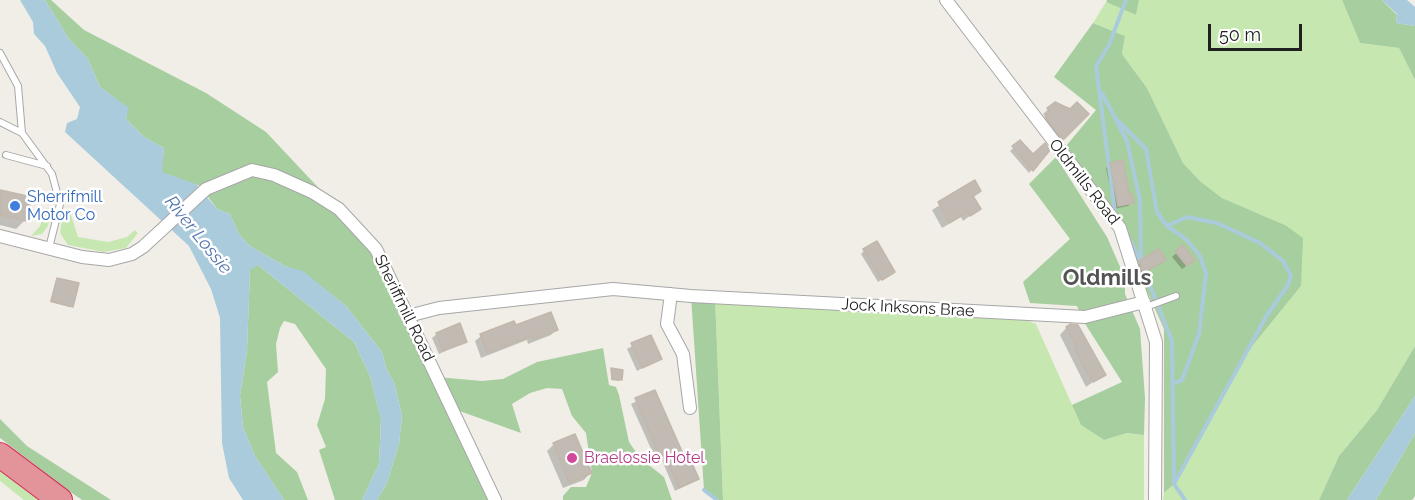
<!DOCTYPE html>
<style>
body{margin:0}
#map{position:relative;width:1415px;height:500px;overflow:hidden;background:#f0eee7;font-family:Raleway,sans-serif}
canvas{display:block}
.scale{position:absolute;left:1208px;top:24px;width:94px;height:27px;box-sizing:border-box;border:3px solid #202020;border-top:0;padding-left:8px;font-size:18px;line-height:21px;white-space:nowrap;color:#202020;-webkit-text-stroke:4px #fff;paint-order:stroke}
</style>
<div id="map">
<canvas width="1415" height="500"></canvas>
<div class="scale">50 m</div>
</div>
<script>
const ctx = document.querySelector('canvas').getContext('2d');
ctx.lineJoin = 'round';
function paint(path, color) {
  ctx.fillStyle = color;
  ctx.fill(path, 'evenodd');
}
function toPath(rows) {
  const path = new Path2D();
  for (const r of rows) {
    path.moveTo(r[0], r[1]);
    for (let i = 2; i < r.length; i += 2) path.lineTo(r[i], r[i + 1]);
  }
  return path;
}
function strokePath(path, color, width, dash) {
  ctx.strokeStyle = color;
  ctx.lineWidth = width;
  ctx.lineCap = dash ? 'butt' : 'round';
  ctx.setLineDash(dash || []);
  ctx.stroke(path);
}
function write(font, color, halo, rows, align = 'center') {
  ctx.font = font + ' Raleway,sans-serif';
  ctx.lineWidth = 5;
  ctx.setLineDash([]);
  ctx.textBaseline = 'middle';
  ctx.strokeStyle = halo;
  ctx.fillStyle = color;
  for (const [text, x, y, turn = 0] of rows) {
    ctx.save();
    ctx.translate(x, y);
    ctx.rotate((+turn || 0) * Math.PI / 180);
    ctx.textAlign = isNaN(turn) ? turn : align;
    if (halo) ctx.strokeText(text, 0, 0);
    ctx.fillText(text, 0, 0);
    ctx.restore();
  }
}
const grass = toPath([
 [1139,0,1342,0,1360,43,1399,48,1415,80,1415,346,1377,410,1339,456,1319,500,1163,500,1164,493,1174,484,1245,355,1301,286,1285,225,1222,198,1200,181,1183,163,1147,88,1122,54,1125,36,1093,23,1106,2,1136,15],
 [46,208,52,209,48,226,42,234,31,236,40,226],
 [70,212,78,237,108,242,127,237,135,230,138,233,126,248,104,252,68,245,60,233,62,217],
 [715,297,1009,313,1036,324,1081,425,1104,440,1127,433,1144,435,1144,500,723,500],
 [0,467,42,500,24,500,0,481]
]);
const forest = toPath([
 [45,0,51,0,84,30,206,93,266,132,376,249,437,377,482,381,503,379,537,362,603,348,609,385,616,387,619,395,629,442,640,458,664,477,672,500,563,500,563,496,571,487,586,487,592,473,586,433,572,416,562,389,547,388,530,393,512,404,521,433,454,409,495,500,377,500,387,483,399,444,402,415,394,382,386,368,382,352,346,306,303,272,285,266,250,246,239,234,230,214,217,209,200,186,161,172,164,148,144,137,126,119,128,108,100,87,88,59,69,39],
 [1107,0,1139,0,1136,15,1106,2],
 [1342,0,1382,0,1397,15,1396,23,1415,26,1415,80,1399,48,1360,43],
 [1093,23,1125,36,1122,54,1147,88,1183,163,1200,181,1222,198,1285,225,1303,238,1301,286,1245,355,1174,484,1164,493,1164,329,1107,201,1066,146,1096,110,1054,77],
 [1056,157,1107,237,1125,278,1125,294,1140,329,1145,398,1144,435,1127,433,1104,440,1081,425,1072,405,1122,382,1084,322,1077,306,1030,303,1023,282,1070,239,1029,184],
 [258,265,354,342,370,376,381,419,379,464,362,500,335,500,319,450,326,447,317,425,325,399,326,369,295,324,284,321,280,328,276,344,278,372,267,382,276,453,297,472,308,500,284,500,255,456,243,427,240,396,247,350,250,269],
 [691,296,715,297,723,500,717,500,704,490],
 [1415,346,1415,396,1347,500,1319,500,1339,456,1377,410],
 [0,419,27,446,111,500,82,500,72,493,0,438],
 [1415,433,1415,496,1412,500,1376,500]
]);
const water = toPath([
 [20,0,45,0,69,39,88,59,100,87,129,108,126,119,144,137,164,148,162,172,196,184,217,209,230,214,239,234,250,246,285,266,303,271,346,306,382,352,386,368,394,382,402,415,399,444,387,483,377,500,362,500,379,464,381,420,370,376,354,342,258,265,250,270,247,350,240,396,243,427,255,456,284,500,243,500,229,478,222,443,220,318,211,289,189,246,65,132,67,123,77,119,80,107,57,73,45,46,34,34,33,22],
 [1382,0,1407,0,1415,7,1415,26,1396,23,1397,14],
 [1415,396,1415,433,1376,500,1347,500]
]);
const shadow = toPath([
 [1055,103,1087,114,1058,143,1042,121,1046,117,1043,114],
 [1020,142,1033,156,1049,151,1029,173,1010,151],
 [1111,164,1133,202,1128,206,1114,209,1106,168],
 [974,183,979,191,973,198,979,209,963,221,961,217,942,228,932,210],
 [0,191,25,220,16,229,0,225],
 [1183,247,1189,264,1182,269,1172,257],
 [864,251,893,272,878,282,861,254],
 [1164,260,1160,264,1139,276,1136,267,1140,263],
 [57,279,71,306,69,307,50,302],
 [515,327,556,330,551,335,528,344,527,340,481,358,475,341,481,336],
 [1077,327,1104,374,1086,387,1060,335,1066,328],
 [437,334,466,341,439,354,432,338],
 [650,336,660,359,637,371,627,349],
 [611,370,621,371,619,381,611,380],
 [654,392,683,458,698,479,675,491,661,458,656,460,631,404],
 [554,444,590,473,584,480,563,488,547,451]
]);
const stream = toPath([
 [1102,93,1127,141,1140,200,1141,261],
 [1115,118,1146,149,1157,212,1167,226,1187,240,1200,256,1206,273,1199,334,1182,380,1172,384],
 [1115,213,1096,66,1109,45,1126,0],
 [1167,226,1187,217,1217,223,1260,243,1283,261,1291,276,1288,285,1267,315,1175,482],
 [1130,240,1141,262,1172,341,1174,484,1185,500],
 [704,490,717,500]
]);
const building = toPath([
 [1055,102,1070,109,1077,102,1089,114,1063,140,1045,116,1050,112,1047,108,1055,102],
 [1020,140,1033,154,1045,143,1050,150,1033,171,1012,146,1020,140],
 [1123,160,1129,194,1132,193,1134,203,1118,206,1110,163,1123,160],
 [975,180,981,191,973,196,981,209,970,216,968,212,949,223,938,202,975,180],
 [0,190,32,197,26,221,0,215,0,190],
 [877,241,895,272,882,280,863,249,877,241],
 [1183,245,1195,260,1187,266,1175,251,1183,245],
 [1159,249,1166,260,1143,273,1139,261,1159,249],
 [57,278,79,283,73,307,51,301,57,278],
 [551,312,558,330,534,339,532,336,487,353,480,334,514,321,516,325,551,312],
 [460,323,467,342,443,351,436,333,460,323],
 [1070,324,1078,325,1106,375,1093,382,1074,349,1077,347,1066,327,1070,324],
 [651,335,662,359,642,368,631,343,651,335],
 [611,368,623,370,622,380,612,379,611,368],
 [655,390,684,456,688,454,699,479,679,488,665,454,660,457,635,398,655,390],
 [575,434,592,473,569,483,553,443,575,434]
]);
const lane = toPath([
 [0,53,18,86,22,133],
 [0,122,22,133,52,174,60,204,49,248],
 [6,155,47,166],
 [1146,307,1176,296]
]);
const street = toPath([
 [946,0,1120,228,1156,342,1155,500],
 [0,236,82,257,109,260,132,254,143,247,206,189,252,170,274,175,312,192,339,209,376,249,495,500],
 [671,294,667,324,683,354,690,408],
 [408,316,439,308,613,289,691,296,1085,317,1144,302]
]);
const highway = toPath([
 [0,455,60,500]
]);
const markers = [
 [15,206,6,"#3f7fe0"],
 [572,458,6,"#d1479c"]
];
const streetNames = [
 ["Oldmills Road",1084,182,52],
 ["Sheriffmill Road",404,308,64],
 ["Jock Inksons Brae",908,308,3]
];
const shopNames = [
 ["Sherrifmill",27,197],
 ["Motor Co",27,215]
];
const hotelNames = [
 ["Braelossie Hotel",584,458]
];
const waterNames = [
 ["River Lossie",198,235,51]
];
const districtNames = [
 ["Oldmills",1107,278]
];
paint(grass, '#c6e8b0');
paint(forest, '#a7ce9e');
paint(water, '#aacbdc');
paint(shadow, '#0003');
strokePath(stream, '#aacbdc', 4);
paint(building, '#c1bbb4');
strokePath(building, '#c2b7aa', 1.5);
strokePath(lane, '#a7a7a7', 8);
strokePath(street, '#a7a7a7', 14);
strokePath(highway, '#d32f57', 26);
strokePath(lane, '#fff', 6);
strokePath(street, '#fff', 12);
strokePath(highway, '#e3939a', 24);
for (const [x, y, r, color] of markers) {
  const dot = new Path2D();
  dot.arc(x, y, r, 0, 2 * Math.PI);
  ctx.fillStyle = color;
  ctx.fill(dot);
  strokePath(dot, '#fff', 2);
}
write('16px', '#202020', '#fff', streetNames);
write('16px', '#366cbe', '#fff', shopNames, 'left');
write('16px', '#b23c85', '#fff', hotelNames, 'left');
write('italic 18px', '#5075ad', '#fff', waterNames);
write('bold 22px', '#535353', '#fff', districtNames);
</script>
